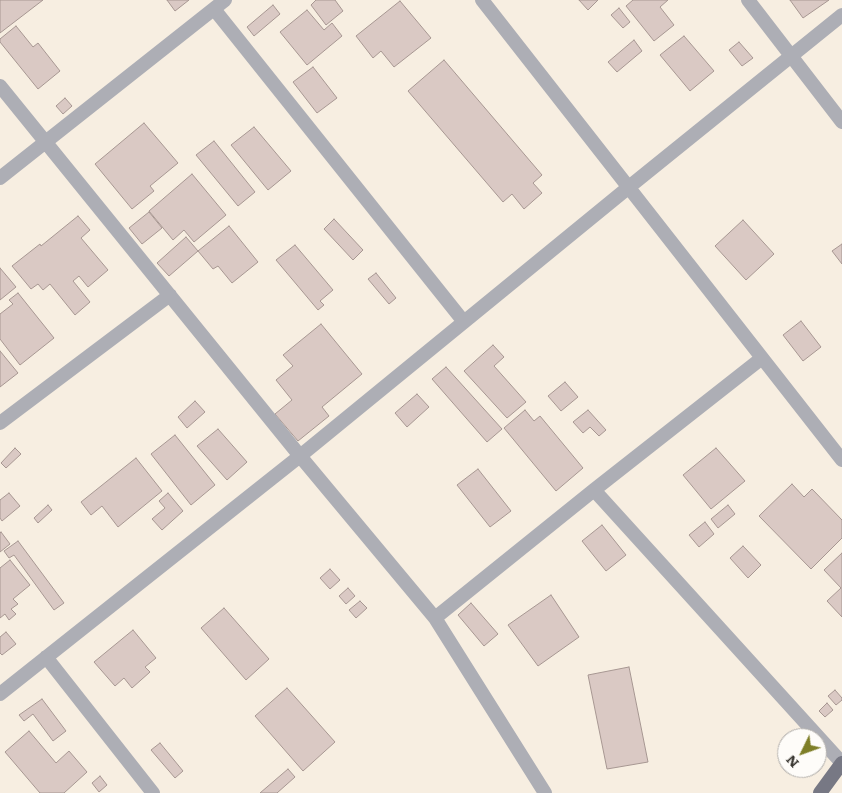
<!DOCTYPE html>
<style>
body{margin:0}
#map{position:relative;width:842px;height:793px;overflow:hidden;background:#f7eee1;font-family:Literata,serif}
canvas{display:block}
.north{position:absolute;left:777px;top:728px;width:50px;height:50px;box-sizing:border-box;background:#fefcf9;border:1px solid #afaca9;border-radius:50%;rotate:228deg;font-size:14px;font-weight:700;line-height:20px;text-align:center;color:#383530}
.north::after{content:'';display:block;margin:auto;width:18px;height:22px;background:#7e7e27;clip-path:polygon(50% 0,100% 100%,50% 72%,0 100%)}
</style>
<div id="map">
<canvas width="842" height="793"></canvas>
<div class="north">N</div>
</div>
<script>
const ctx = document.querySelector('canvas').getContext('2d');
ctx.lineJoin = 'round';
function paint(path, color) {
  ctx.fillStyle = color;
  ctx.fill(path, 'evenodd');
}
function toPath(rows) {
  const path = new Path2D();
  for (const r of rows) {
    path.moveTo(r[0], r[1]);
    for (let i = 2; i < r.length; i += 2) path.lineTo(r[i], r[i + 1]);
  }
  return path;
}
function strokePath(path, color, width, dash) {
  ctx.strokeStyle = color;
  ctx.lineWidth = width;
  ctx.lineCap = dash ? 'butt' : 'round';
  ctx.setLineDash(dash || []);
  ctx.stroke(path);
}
const building = toPath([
 [0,0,43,0,0,33,0,0],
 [167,0,189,0,175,11,167,0],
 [316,0,335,0,343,11,326,25,311,5,316,0],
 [579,0,598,0,588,10,579,0],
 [633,0,668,0,660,7,674,25,654,41,626,6,633,0],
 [790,0,829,0,803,18,790,0],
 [400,1,431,38,394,67,381,51,373,58,356,36,400,1],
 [273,5,280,14,254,36,247,27,273,5],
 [619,8,630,22,623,28,611,15,619,8],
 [307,10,324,30,332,23,342,36,307,65,280,32,307,10],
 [16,26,33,47,38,43,60,71,38,89,0,42,0,39,16,26],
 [684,36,714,71,690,91,660,55,684,36],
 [634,40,642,51,617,72,608,62,634,40],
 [739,42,753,58,742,66,729,50,739,42],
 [444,60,542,175,533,183,542,193,524,209,512,194,503,202,408,91,444,60],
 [313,67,337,98,317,113,293,82,313,67],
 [65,98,72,106,63,114,56,106,65,98],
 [144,123,178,163,150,186,154,191,132,209,95,164,144,123],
 [254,127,291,171,268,190,231,145,254,127],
 [214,141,255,192,238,206,196,155,214,141],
 [192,174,226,215,194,242,184,230,173,240,149,211,192,174],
 [149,212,162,228,142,244,129,228,149,212],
 [78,216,90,230,81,238,108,270,88,287,79,276,73,281,90,302,75,315,50,284,43,290,38,284,31,289,12,266,40,244,41,246,78,216],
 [334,219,363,250,353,260,324,229,334,219],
 [743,220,774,254,746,280,715,246,743,220],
 [229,226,258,262,232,283,218,266,213,269,198,251,229,226],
 [186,237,198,251,169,276,157,263,186,237],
 [842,244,842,264,832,251,842,244],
 [295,245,333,290,320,301,324,305,318,310,276,260,295,245],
 [0,268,16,287,0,300,0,268],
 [376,273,396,298,389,304,368,279,376,273],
 [18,293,54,338,20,365,0,339,0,314,13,304,9,300,18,293],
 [801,321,821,347,803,361,783,335,801,321],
 [321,324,362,374,322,407,329,416,298,441,275,414,292,400,276,380,293,366,283,355,321,324],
 [493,345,504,357,494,366,526,402,507,418,464,371,493,345],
 [0,351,18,373,0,387,0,351],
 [446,367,502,429,487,442,432,379,446,367],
 [565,382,578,397,561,411,548,396,565,382],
 [417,394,429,407,407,427,395,413,417,394],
 [195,401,205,412,187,428,178,417,195,401],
 [525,410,534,421,540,416,583,468,556,491,504,428,525,410],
 [588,410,606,430,599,436,590,427,583,433,573,422,588,410],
 [218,429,247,462,227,480,197,446,218,429],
 [175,435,215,485,191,505,151,454,175,435],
 [15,448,21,454,6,468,1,463,15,448],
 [716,448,745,481,711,509,683,475,716,448],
 [136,458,162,491,118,527,102,506,91,515,81,502,136,458],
 [478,469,511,511,490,527,457,485,478,469],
 [792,484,804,497,812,489,842,520,842,538,811,569,759,516,792,484],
 [9,493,20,506,2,521,0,518,0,500,9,493],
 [168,493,183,511,162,530,152,519,165,508,159,501,168,493],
 [48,505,52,510,38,523,34,518,48,505],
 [728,505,735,514,718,528,711,519,728,505],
 [705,522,714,534,699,547,689,535,705,522],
 [602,525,626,555,606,571,582,541,602,525],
 [1,532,10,544,0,552,0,533,1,532],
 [18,541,64,603,54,610,14,555,9,558,4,551,18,541],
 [743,546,761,565,748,578,730,558,743,546],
 [842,553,842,617,827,601,841,588,824,570,842,553],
 [10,560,30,585,13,599,18,604,11,609,16,614,9,620,5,614,0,618,0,568,10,560],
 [330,569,340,580,330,589,320,578,330,569],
 [348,588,355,596,346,604,339,596,348,588],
 [551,595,579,637,538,666,508,625,551,595],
 [360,601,367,608,356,618,349,610,360,601],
 [471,603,498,634,484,646,458,615,471,603],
 [224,608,269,659,246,680,201,628,224,608],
 [133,630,156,658,145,667,150,672,132,688,124,678,115,686,94,662,133,630],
 [6,632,16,644,2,655,0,653,0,637,6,632],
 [629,667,648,762,607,769,588,675,629,667],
 [287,688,335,742,303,771,255,716,287,688],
 [835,690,842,698,842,700,836,705,828,696,835,690],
 [42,699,66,731,53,741,33,714,24,721,19,715,42,699],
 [827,703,833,710,825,717,819,711,827,703],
 [29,731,56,763,69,751,87,772,64,793,40,793,5,752,29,731],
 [160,743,183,771,175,778,151,750,160,743],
 [288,769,295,777,277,793,260,793,288,769],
 [100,776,107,785,99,792,92,783,100,776]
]);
const minor = toPath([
 [482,0,842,460],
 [748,0,842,122],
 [214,9,464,322],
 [0,86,300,456,435,618,545,793],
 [0,178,225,0],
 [0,423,170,295],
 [594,490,842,763],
 [435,618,594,490,762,358],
 [46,657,153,793],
 [0,694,300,456,629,187,842,15]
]);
const primary = toPath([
 [820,793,842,763]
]);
paint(building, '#dac9c4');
strokePath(building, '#a79792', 1);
strokePath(minor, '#adaeb5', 14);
strokePath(primary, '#777884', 14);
</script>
